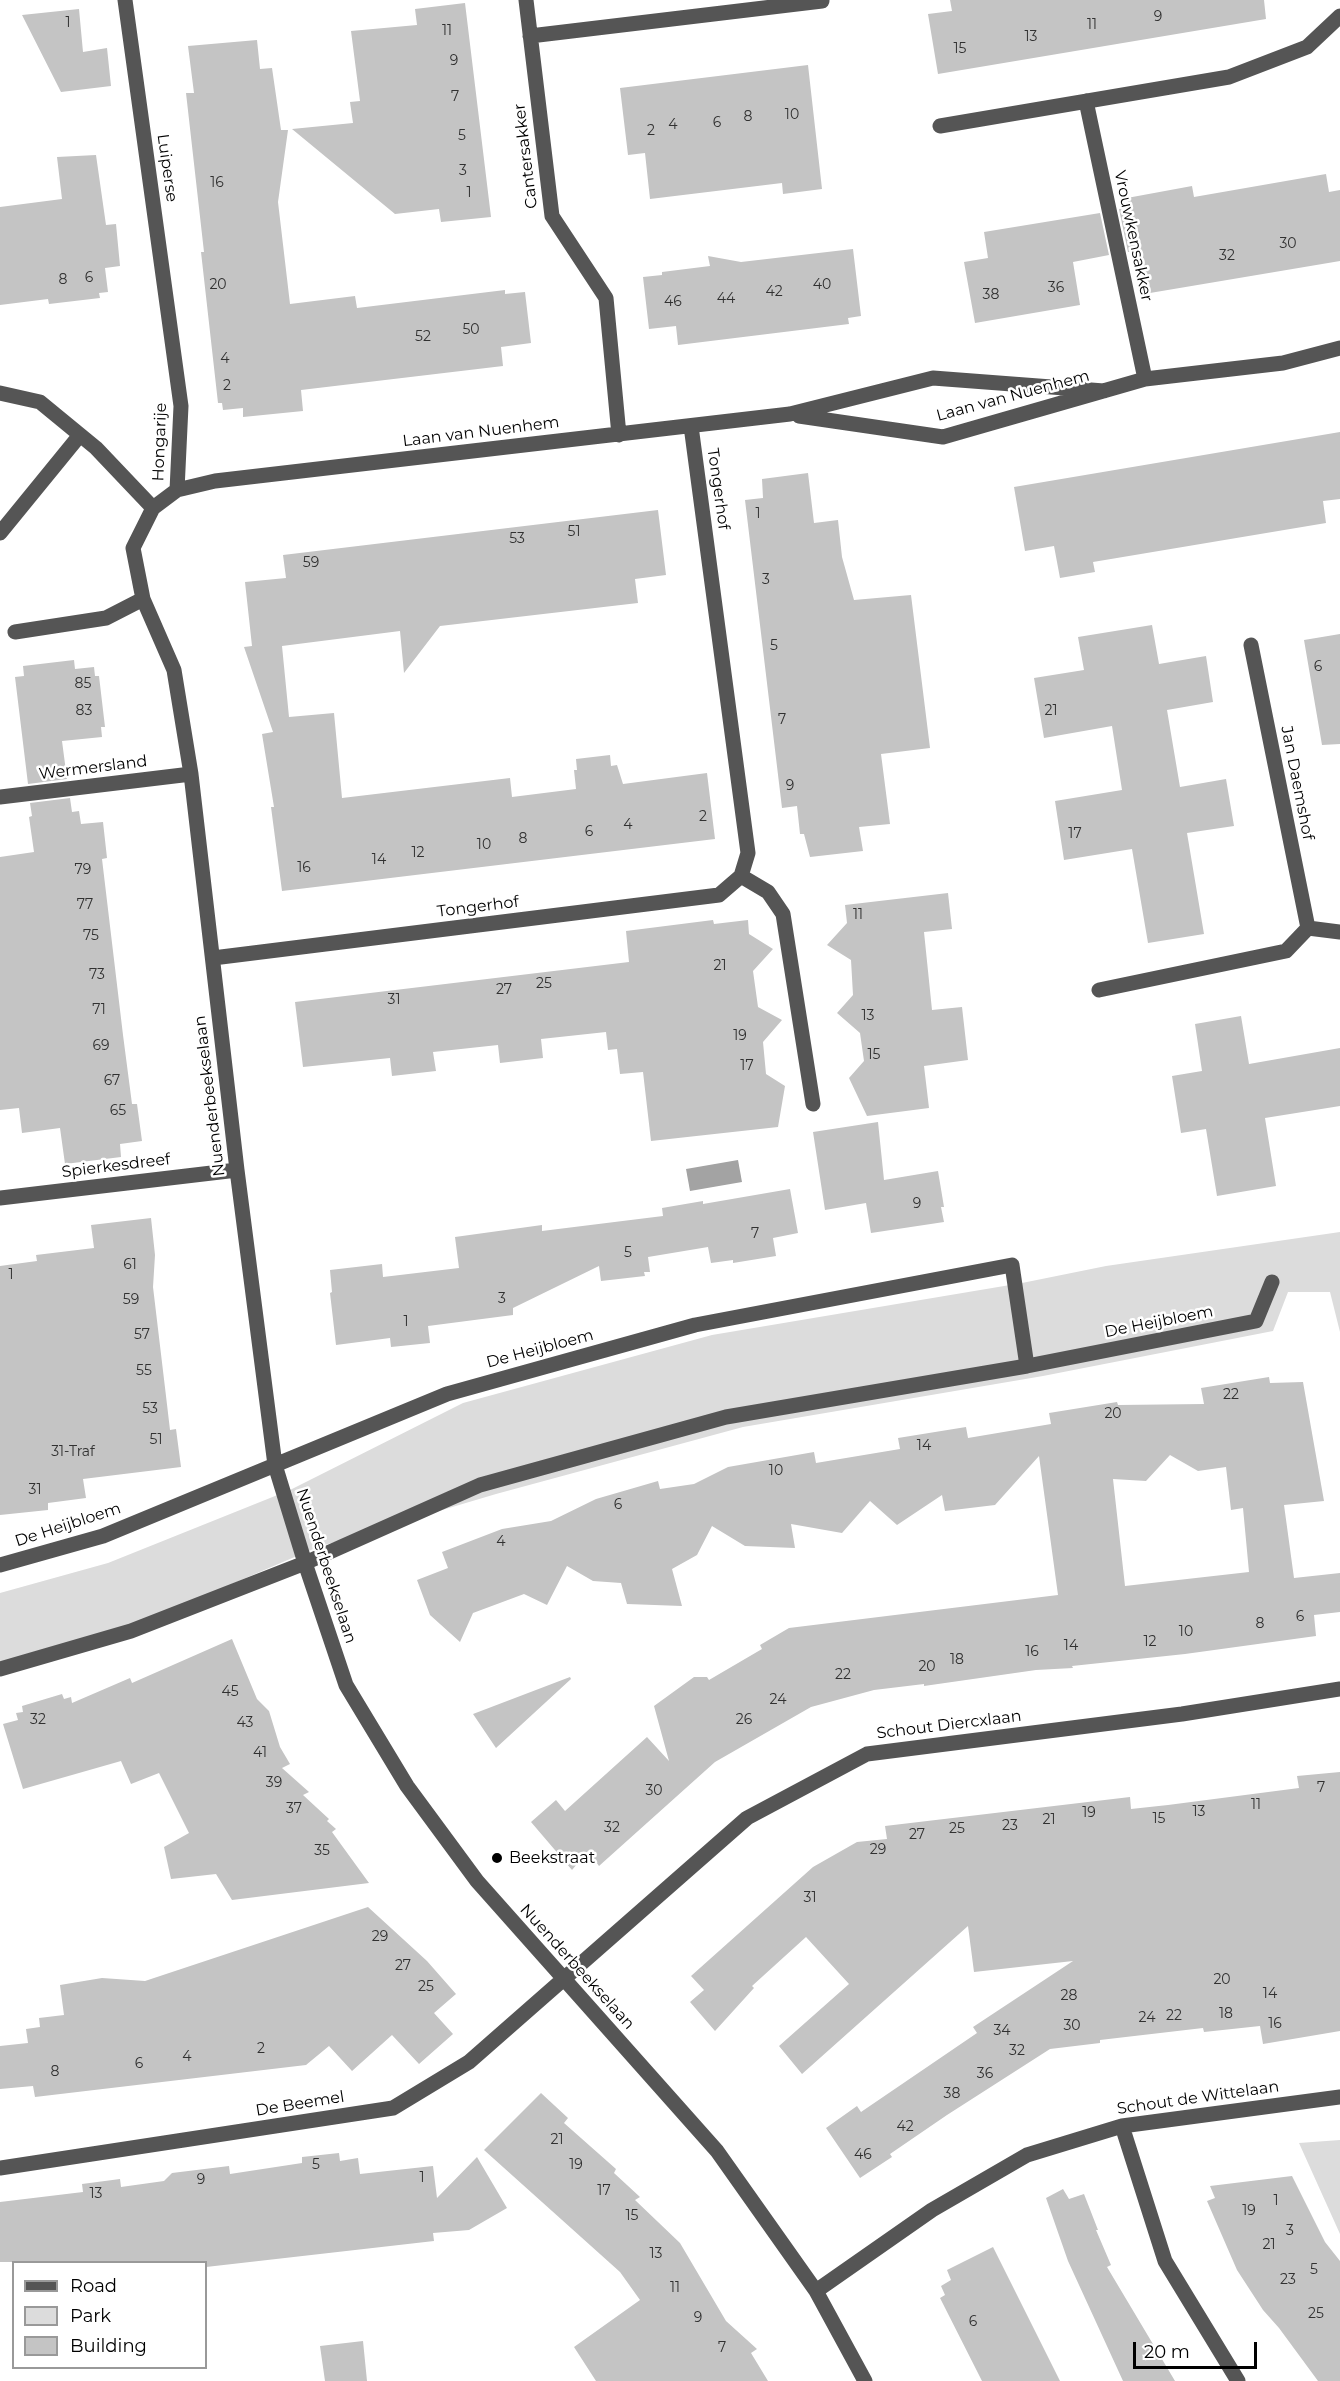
<!DOCTYPE html>
<style>
body{margin:0}
#map{position:relative;width:1340px;height:2381px;overflow:hidden;background:#fff;font-family:Montserrat,sans-serif}
canvas{display:block}
.legend{position:absolute;left:12px;top:2261px;width:195px;height:108px;box-sizing:border-box;background:#fff;border:2px solid #999;margin:0;padding:8px 10px;list-style:none;font-size:18px;color:#000}
.legend li{display:flex;align-items:center;gap:12px;height:30px}
.legend b{width:30px;border:2px solid #999}
.scale{position:absolute;left:1133px;top:2342px;width:124px;height:27px;box-sizing:border-box;border:3px solid #000;border-top:0;padding-left:8px;font-size:18px;line-height:21px;white-space:nowrap;color:#000;-webkit-text-stroke:4px #fff;paint-order:stroke}
</style>
<div id="map">
<canvas width="1340" height="2381"></canvas>
<ul class="legend">
<li><b style="height:8px;background:#555"></b>Road</li>
<li><b style="height:16px;background:#dcdcdc"></b>Park</li>
<li><b style="height:16px;background:#c4c4c4"></b>Building</li>
</ul>
<div class="scale">20 m</div>
</div>
<script>
const ctx = document.querySelector('canvas').getContext('2d');
ctx.lineJoin = 'round';
function paint(path, color) {
  ctx.fillStyle = color;
  ctx.fill(path, 'evenodd');
}
function toPath(rows) {
  const path = new Path2D();
  for (const r of rows) {
    path.moveTo(r[0], r[1]);
    for (let i = 2; i < r.length; i += 2) path.lineTo(r[i], r[i + 1]);
  }
  return path;
}
function strokePath(path, color, width, dash) {
  ctx.strokeStyle = color;
  ctx.lineWidth = width;
  ctx.lineCap = dash ? 'butt' : 'round';
  ctx.setLineDash(dash || []);
  ctx.stroke(path);
}
function write(font, color, halo, rows, align = 'center') {
  ctx.font = font + ' Montserrat,sans-serif';
  ctx.lineWidth = 5;
  ctx.setLineDash([]);
  ctx.textBaseline = 'middle';
  ctx.strokeStyle = halo;
  ctx.fillStyle = color;
  for (const [text, x, y, turn = 0] of rows) {
    ctx.save();
    ctx.translate(x, y);
    ctx.rotate((+turn || 0) * Math.PI / 180);
    ctx.textAlign = isNaN(turn) ? turn : align;
    if (halo) ctx.strokeText(text, 0, 0);
    ctx.fillText(text, 0, 0);
    ctx.restore();
  }
}
const green = toPath([
 [1340,1232,1340,1332,1330,1292,1288,1292,1273,1331,1043,1376,743,1427,496,1494,318,1547,136,1625,0,1664,0,1593,108,1563,290,1490,463,1403,712,1335,1022,1283,1106,1266],
 [1340,2140,1340,2234,1299,2143]
]);
const water = toPath([
 [738,1160,742,1182,690,1191,686,1169]
]);
const building = toPath([
 [950,0,1264,0,1266,19,938,74,928,14,952,11],
 [465,3,491,217,441,222,439,209,395,214,292,129,353,123,350,102,360,101,351,31,417,25,415,9],
 [79,9,83,52,107,48,111,86,61,92,22,15],
 [257,40,260,69,272,68,281,130,288,130,278,202,290,304,355,296,357,308,505,290,505,294,525,292,531,343,501,347,503,366,301,390,303,411,243,417,243,408,223,410,222,403,218,403,201,252,204,252,186,93,194,93,188,46],
 [808,65,822,189,783,194,782,183,650,199,645,153,628,155,620,88],
 [96,155,106,225,116,224,120,266,105,268,108,292,99,293,100,298,49,304,48,299,0,305,0,207,62,199,57,157],
 [1326,174,1329,192,1340,190,1340,261,1144,294,1136,251,1128,252,1119,209,1129,207,1127,198,1192,186,1194,197],
 [1100,213,1109,255,1073,262,1080,305,975,323,964,262,988,258,984,232],
 [853,249,861,316,848,318,849,324,678,345,676,326,649,329,643,277,662,275,662,272,710,266,708,256,741,262],
 [1340,432,1340,499,1323,501,1326,523,1093,562,1095,572,1060,578,1054,546,1025,551,1014,487],
 [808,473,814,523,838,520,842,557,854,600,911,595,930,748,881,754,890,824,859,827,863,851,810,857,804,834,800,834,797,806,782,808,745,500,763,498,762,479],
 [658,510,666,575,635,579,638,603,440,626,404,673,400,631,282,646,289,717,334,713,342,798,510,778,512,797,576,789,574,770,577,770,576,759,610,755,611,766,617,765,623,784,707,773,715,839,282,891,271,807,274,807,262,734,273,732,244,647,252,646,245,582,286,578,283,555],
 [1152,625,1159,664,1206,656,1213,702,1167,710,1180,787,1226,779,1234,826,1187,833,1204,934,1148,943,1132,849,1064,860,1055,801,1122,790,1112,726,1044,738,1034,678,1084,670,1078,637],
 [1340,634,1340,744,1322,745,1304,640],
 [74,660,75,669,94,667,95,676,99,676,105,727,101,727,102,737,62,741,67,779,28,784,15,677,24,676,23,666],
 [70,798,72,812,79,811,81,824,103,822,107,858,102,859,123,1035,132,1104,137,1104,142,1141,120,1144,121,1157,65,1164,60,1128,22,1133,19,1108,0,1110,0,857,34,852,29,817,32,816,30,803],
 [948,893,952,929,924,932,932,1010,962,1007,968,1060,924,1066,929,1108,867,1116,849,1078,864,1061,860,1033,837,1013,853,995,851,960,827,945,847,923,845,905],
 [713,920,714,924,748,920,749,934,773,949,753,971,758,1007,782,1020,763,1042,766,1074,785,1086,778,1127,651,1141,643,1072,620,1074,617,1049,608,1050,606,1032,541,1039,543,1058,500,1063,498,1045,433,1052,436,1071,392,1076,390,1058,303,1067,295,1002,629,962,626,931],
 [1241,1016,1249,1064,1340,1048,1340,1106,1265,1118,1276,1186,1217,1196,1206,1129,1181,1133,1172,1076,1202,1071,1195,1024],
 [878,1122,884,1180,938,1171,944,1207,941,1207,944,1222,871,1233,866,1203,825,1210,813,1132],
 [790,1189,798,1233,773,1238,776,1256,733,1263,733,1260,711,1263,708,1247,648,1257,650,1272,644,1272,645,1276,601,1281,599,1266,513,1308,513,1315,428,1326,430,1343,391,1347,390,1338,336,1345,330,1293,332,1292,330,1270,382,1264,383,1277,459,1268,455,1237,542,1225,542,1231,663,1216,662,1208,703,1201,703,1204],
 [151,1218,155,1255,153,1287,166,1396,170,1430,176,1429,181,1467,83,1479,86,1498,48,1503,48,1510,0,1515,0,1266,37,1261,36,1255,94,1248,91,1225],
 [1269,1377,1270,1383,1303,1382,1324,1501,1284,1505,1294,1578,1340,1573,1340,1612,1314,1615,1316,1636,1185,1654,1072,1666,1073,1668,1036,1670,924,1686,924,1684,874,1690,811,1707,715,1762,599,1866,588,1851,572,1870,531,1822,556,1800,565,1811,647,1737,669,1761,654,1706,694,1677,707,1677,709,1680,762,1649,760,1645,789,1628,1058,1595,1039,1456,995,1505,945,1511,942,1495,897,1525,870,1501,842,1533,791,1524,795,1548,745,1546,712,1526,697,1555,672,1569,682,1606,627,1604,621,1583,593,1581,567,1566,547,1605,524,1594,473,1613,460,1642,430,1615,417,1580,448,1568,442,1552,502,1529,551,1521,596,1499,658,1481,660,1489,694,1484,728,1467,814,1452,816,1463,900,1449,898,1438,966,1427,968,1438,1051,1424,1049,1413,1117,1402,1118,1405,1204,1404,1201,1388],
 [1170,1455,1198,1471,1226,1467,1231,1510,1243,1508,1249,1572,1125,1586,1113,1479,1146,1481],
 [232,1639,257,1699,269,1711,280,1747,290,1764,282,1768,309,1792,303,1795,329,1819,327,1821,336,1829,332,1832,369,1883,232,1900,216,1874,171,1879,164,1847,189,1833,159,1773,131,1784,121,1761,23,1789,3,1724,18,1720,16,1713,23,1712,22,1706,62,1694,64,1699,71,1697,72,1703,130,1678,132,1683],
 [570,1677,571,1679,496,1748,473,1714],
 [1340,1772,1340,2031,1263,2044,1260,2026,1204,2032,1203,2028,1100,2040,1100,2043,1050,2049,947,2115,890,2154,892,2157,860,2178,826,2128,857,2106,861,2112,977,2033,973,2027,1073,1961,974,1972,968,1926,802,2074,779,2046,849,1984,806,1937,752,1986,754,1988,715,2031,690,2002,704,1990,691,1976,813,1867,857,1842,887,1839,885,1826,1130,1797,1131,1809,1168,1805,1299,1788,1297,1776],
 [368,1907,427,1961,456,1994,434,2013,453,2034,419,2064,392,2035,352,2071,329,2046,306,2065,35,2097,33,2086,0,2089,0,2046,28,2043,26,2029,40,2027,39,2018,64,2015,60,1985,102,1978,145,1981],
 [541,2093,568,2118,564,2123,616,2169,614,2173,640,2197,635,2200,680,2243,726,2321,757,2349,751,2353,768,2381,596,2381,574,2347,640,2300,620,2272,484,2150],
 [339,2153,340,2161,358,2158,360,2174,433,2166,437,2198,477,2157,507,2208,469,2230,433,2233,434,2241,206,2267,206,2262,0,2262,0,2202,83,2192,82,2184,120,2179,121,2187,164,2181,172,2173,229,2166,230,2174,302,2163,302,2157],
 [1292,2176,1325,2242,1340,2261,1340,2381,1318,2381,1279,2328,1263,2310,1237,2270,1207,2201,1215,2198,1210,2186],
 [1063,2189,1069,2199,1084,2194,1098,2230,1096,2230,1111,2265,1107,2267,1175,2381,1123,2381,1068,2261,1046,2198],
 [993,2247,1060,2381,982,2381,940,2298,945,2295,941,2286,951,2280,947,2270],
 [363,2341,367,2381,325,2381,320,2346]
]);
const minor = toPath([
 [125,0,181,406,177,490],
 [526,0,552,216,606,298,619,435],
 [530,36,822,1],
 [1086,101,1145,379],
 [940,126,1229,77,1307,47,1340,16],
 [0,393,40,402,96,448,153,508],
 [799,416,943,437,1145,379,1283,363,1340,348],
 [691,426,748,853,741,876],
 [0,533,80,435],
 [15,632,106,618,143,599],
 [1251,645,1308,928],
 [0,797,191,774],
 [213,958,719,895,741,876,768,892,783,914,813,1104],
 [1099,990,1286,951,1308,928,1340,932],
 [0,1198,237,1170],
 [0,1565,103,1536,447,1394,695,1325,1012,1265,1027,1366],
 [0,1669,131,1631,305,1563,480,1485,726,1417,1027,1366,1256,1321,1272,1282],
 [1122,2126,1165,2261,1238,2381],
 [0,2168,393,2108,469,2062,747,1818,867,1754,1182,1714,1340,1689],
 [816,2291,932,2210,1027,2155,1122,2126,1340,2097],
 [865,2381,816,2291,717,2151,477,1881,407,1786,346,1685,305,1563,275,1465,237,1170,191,774,174,670,143,599,133,548,153,508,177,490,215,481,790,414,933,378,1104,391]
]);
const markers = [
 [497,1858,6,"#000"]
];
const numberNames = [
 ["9",1158,17],
 ["1",68,23],
 ["11",1092,25],
 ["11",447,31],
 ["13",1031,37],
 ["15",960,49],
 ["9",454,61],
 ["7",455,97],
 ["10",792,115],
 ["8",748,117],
 ["6",717,123],
 ["4",673,125],
 ["2",651,131],
 ["5",462,136],
 ["3",463,171],
 ["16",217,183],
 ["1",469,193],
 ["30",1288,244],
 ["32",1227,256],
 ["6",89,278],
 ["8",63,280],
 ["20",218,285],
 ["40",822,285],
 ["36",1056,288],
 ["42",774,292],
 ["38",991,295],
 ["44",726,299],
 ["46",673,302],
 ["50",471,330],
 ["52",423,337],
 ["4",225,359],
 ["2",227,386],
 ["1",758,514],
 ["51",574,532],
 ["53",517,539],
 ["59",311,563],
 ["3",766,580],
 ["5",774,646],
 ["6",1318,667],
 ["85",83,684],
 ["83",84,711],
 ["21",1051,711],
 ["7",782,720],
 ["9",790,786],
 ["2",703,817],
 ["4",628,825],
 ["6",589,832],
 ["17",1075,834],
 ["8",523,839],
 ["10",484,845],
 ["12",418,853],
 ["14",379,860],
 ["16",304,868],
 ["79",83,870],
 ["77",85,905],
 ["11",858,915],
 ["75",91,936],
 ["21",720,966],
 ["73",97,975],
 ["25",544,984],
 ["27",504,990],
 ["31",394,1000],
 ["71",99,1010],
 ["13",868,1016],
 ["19",740,1036],
 ["69",101,1046],
 ["15",874,1055],
 ["17",747,1066],
 ["67",112,1081],
 ["65",118,1111],
 ["9",917,1204],
 ["7",755,1234],
 ["5",628,1253],
 ["61",130,1265],
 ["1",11,1275],
 ["3",502,1299],
 ["59",131,1300],
 ["1",406,1322],
 ["57",142,1335],
 ["55",144,1371],
 ["22",1231,1395],
 ["53",150,1409],
 ["20",1113,1414],
 ["51",156,1440],
 ["14",924,1446],
 ["31-Traf",73,1452],
 ["10",776,1471],
 ["31",35,1490],
 ["6",618,1505],
 ["4",501,1542],
 ["6",1300,1617],
 ["8",1260,1624],
 ["10",1186,1632],
 ["12",1150,1642],
 ["14",1071,1646],
 ["16",1032,1652],
 ["18",957,1660],
 ["20",927,1667],
 ["22",843,1675],
 ["45",230,1692],
 ["24",778,1700],
 ["32",38,1720],
 ["26",744,1720],
 ["43",245,1723],
 ["41",260,1753],
 ["39",274,1783],
 ["7",1321,1788],
 ["30",654,1791],
 ["11",1256,1805],
 ["37",294,1809],
 ["13",1199,1812],
 ["19",1089,1813],
 ["15",1159,1819],
 ["21",1049,1820],
 ["23",1010,1826],
 ["32",612,1828],
 ["25",957,1829],
 ["27",917,1835],
 ["29",878,1850],
 ["35",322,1851],
 ["31",810,1898],
 ["29",380,1937],
 ["27",403,1966],
 ["20",1222,1980],
 ["25",426,1987],
 ["14",1270,1994],
 ["28",1069,1996],
 ["18",1226,2014],
 ["22",1174,2016],
 ["24",1147,2018],
 ["16",1275,2024],
 ["30",1072,2026],
 ["34",1002,2031],
 ["2",261,2049],
 ["32",1017,2051],
 ["4",187,2057],
 ["6",139,2064],
 ["8",55,2072],
 ["36",985,2074],
 ["38",952,2094],
 ["42",905,2127],
 ["21",557,2140],
 ["46",863,2155],
 ["5",316,2165],
 ["19",576,2165],
 ["1",422,2178],
 ["9",201,2180],
 ["17",604,2191],
 ["13",96,2194],
 ["1",1276,2201],
 ["19",1249,2211],
 ["15",632,2216],
 ["3",1290,2231],
 ["21",1269,2245],
 ["13",656,2254],
 ["5",1314,2270],
 ["23",1288,2280],
 ["11",675,2288],
 ["25",1316,2314],
 ["9",698,2318],
 ["6",973,2322],
 ["7",722,2348]
];
const streetNames = [
 ["Cantersakker",526,156,-97],
 ["Luiperse",167,168,82],
 ["Vrouwkensakker",1133,236,78],
 ["Laan van Nuenhem",1013,396,-15],
 ["Laan van Nuenhem",481,432,-7],
 ["Hongarije",160,442,-88],
 ["Tongerhof",718,489,82],
 ["Wermersland",93,768,-7],
 ["Jan Daemshof",1297,783,79],
 ["Tongerhof",478,907,-7],
 ["Nuenderbeekselaan",210,1096,-97],
 ["Spierkesdreef",116,1166,-7],
 ["De Heijbloem",1159,1322,-11],
 ["De Heijbloem",540,1349,-15],
 ["De Heijbloem",68,1525,-18],
 ["Nuenderbeekselaan",326,1566,72],
 ["Schout Diercxlaan",949,1725,-7],
 ["Nuenderbeekselaan",577,1967,48],
 ["Schout de Wittelaan",1198,2098,-8],
 ["De Beemel",300,2104,-9]
];
const poiNames = [
 ["Beekstraat",509,1858]
];
paint(green, '#dcdcdc');
paint(water, '#a3a3a3');
paint(building, '#c4c4c4');
strokePath(minor, '#555', 15);
for (const [x, y, r, color] of markers) {
  const dot = new Path2D();
  dot.arc(x, y, r, 0, 2 * Math.PI);
  ctx.fillStyle = color;
  ctx.fill(dot);
  strokePath(dot, '#fff', 2);
}
write('14px', '#313131', null, numberNames);
write('16px', '#000', '#fff', streetNames);
write('16px', '#000', '#fff', poiNames, 'left');
</script>
